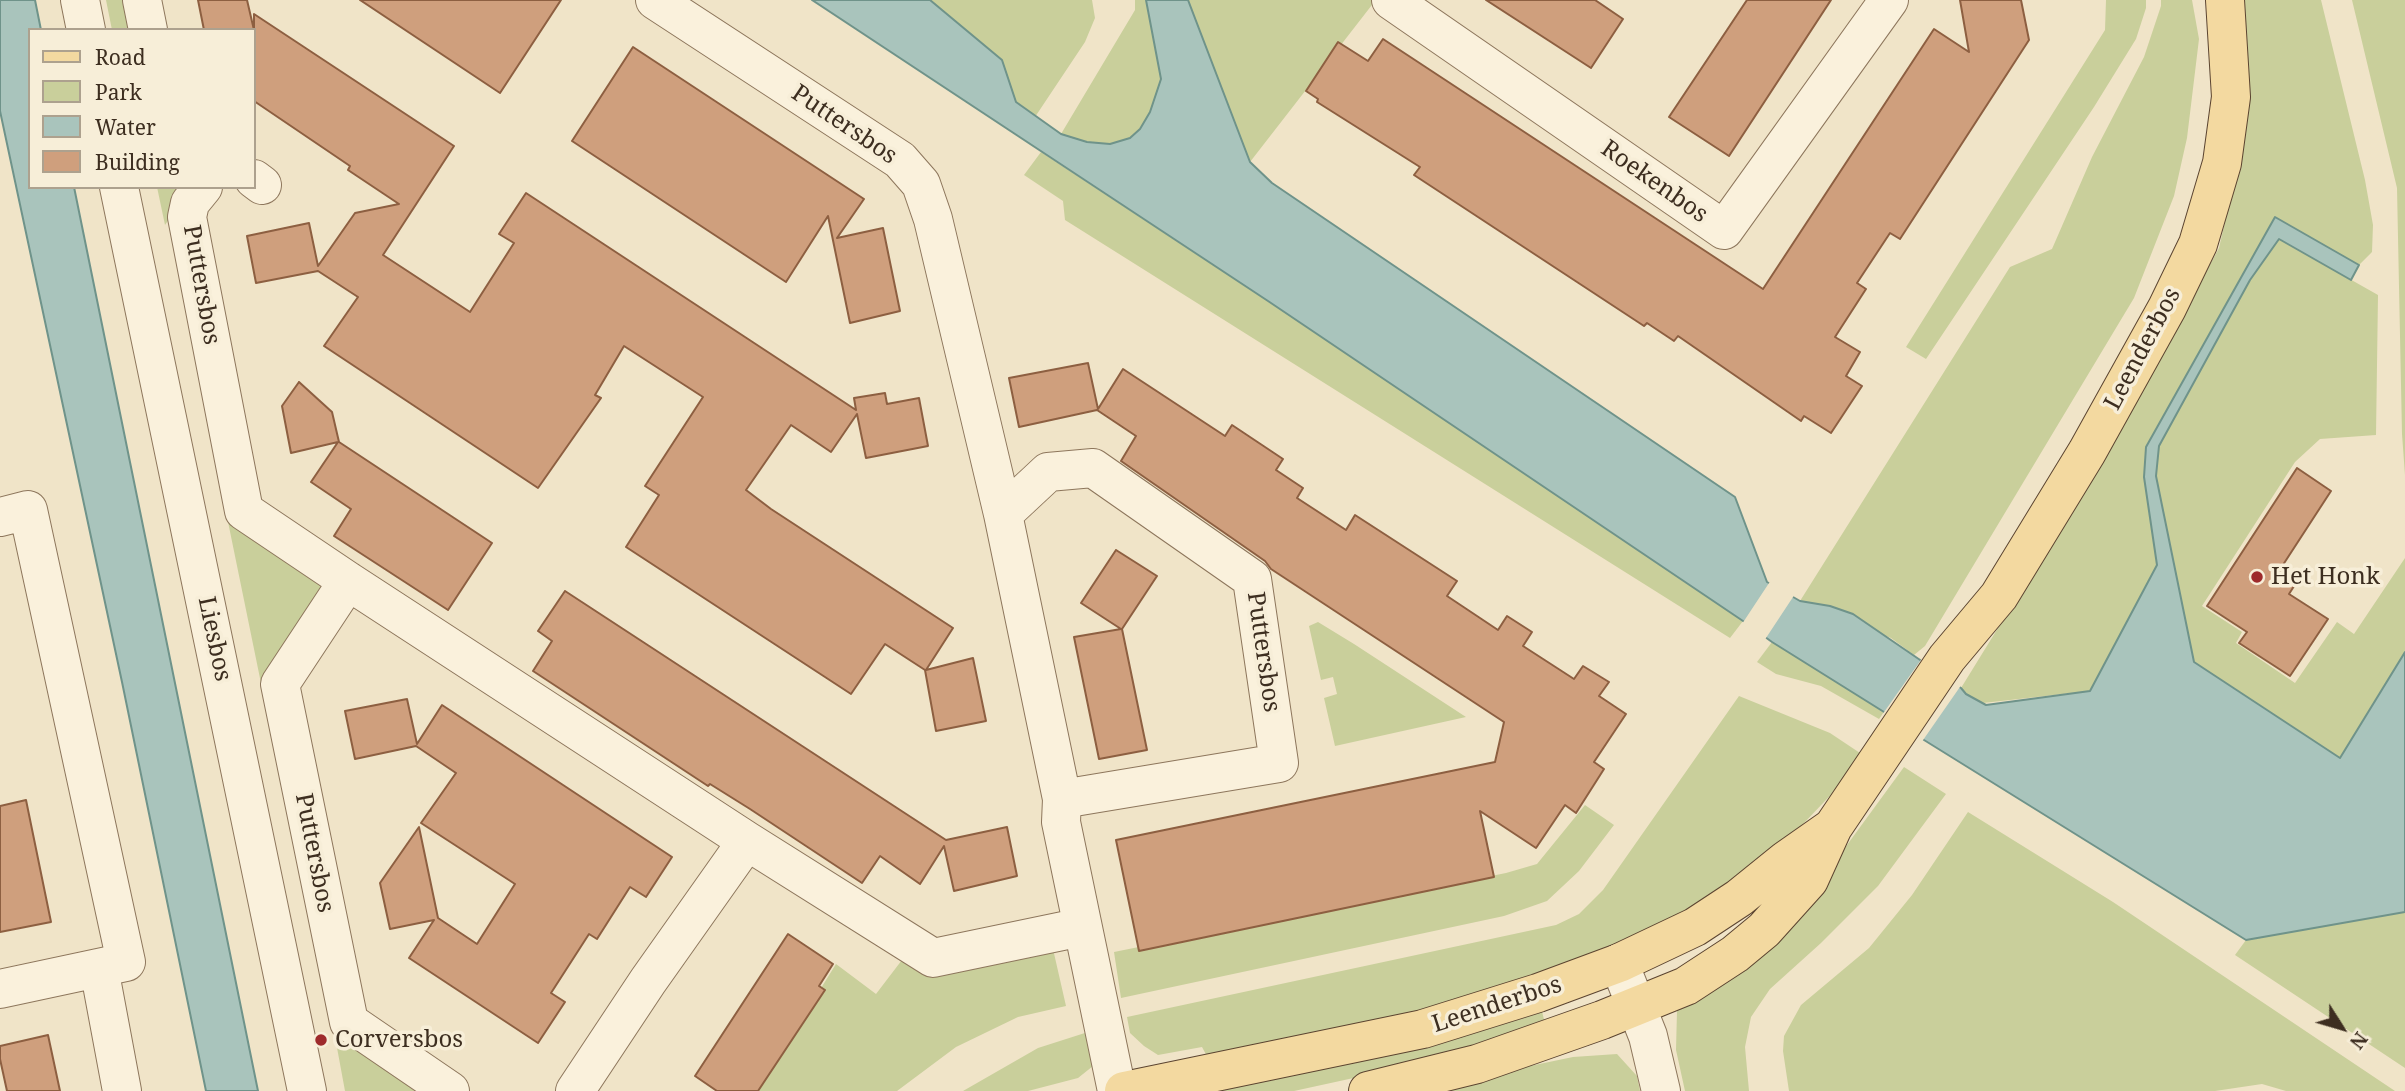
<!DOCTYPE html>
<style>
body{margin:0}
#map{position:relative;width:2405px;height:1091px;overflow:hidden;background:#f0e4c8;font-family:"Noto Serif",serif}
canvas{display:block}
.legend{position:absolute;left:28px;top:28px;width:228px;height:161px;box-sizing:border-box;background:#f7eed8;border:2px solid #ada18e;margin:0;padding:9px 12px;list-style:none;font-size:21px;color:#3d2e20}
.legend li{display:flex;align-items:center;gap:14px;height:35px}
.legend b{width:35px;border:2px solid #ada18e}
.north{position:absolute;left:2307px;top:993px;width:70px;height:70px;-webkit-text-stroke:5px #f7eed8;paint-order:stroke;rotate:127deg;font-size:19px;font-weight:700;line-height:28px;text-align:center;color:#3d2e20}
.north::after{content:'';display:block;margin:auto;width:24px;height:32px;background:#3d2e20;clip-path:polygon(50% 0,100% 100%,50% 72%,0 100%)}
</style>
<div id="map">
<canvas width="2405" height="1091"></canvas>
<ul class="legend">
<li><b style="height:9px;background:#f3d9a0"></b>Road</li>
<li><b style="height:19px;background:#c9cf9b"></b>Park</li>
<li><b style="height:19px;background:#a9c4bc"></b>Water</li>
<li><b style="height:19px;background:#cf9f7d"></b>Building</li>
</ul>
<div class="north">N</div>
</div>
<script>
const ctx = document.querySelector('canvas').getContext('2d');
ctx.lineJoin = 'round';
function paint(path, color) {
  ctx.fillStyle = color;
  ctx.fill(path, 'evenodd');
}
function toPath(rows) {
  const path = new Path2D();
  for (const r of rows) {
    path.moveTo(r[0], r[1]);
    for (let i = 2; i < r.length; i += 2) path.lineTo(r[i], r[i + 1]);
  }
  return path;
}
function strokePath(path, color, width, dash) {
  ctx.strokeStyle = color;
  ctx.lineWidth = width;
  ctx.lineCap = dash ? 'butt' : 'round';
  ctx.setLineDash(dash || []);
  ctx.stroke(path);
}
function write(font, color, halo, rows, align = 'center') {
  ctx.font = font + ' "Noto Serif",serif';
  ctx.lineWidth = 7;
  ctx.setLineDash([]);
  ctx.textBaseline = 'middle';
  ctx.strokeStyle = halo;
  ctx.fillStyle = color;
  for (const [text, x, y, turn = 0] of rows) {
    ctx.save();
    ctx.translate(x, y);
    ctx.rotate((+turn || 0) * Math.PI / 180);
    ctx.textAlign = isNaN(turn) ? turn : align;
    if (halo) ctx.strokeText(text, 0, 0);
    ctx.fillText(text, 0, 0);
    ctx.restore();
  }
}
const green = toPath([
 [106,0,133,0,133,30,112,30],
 [930,0,1092,0,1095,18,1085,42,1035,117,1016,102,1002,60],
 [1135,0,1146,0,1161,79,1150,112,1140,129,1130,138,1110,144,1087,142,1061,134,1135,10],
 [1188,0,1373,0,1375,1,1250,162],
 [2106,0,2146,0,2146,8,2136,39,2094,107,1926,359,1906,347,2105,30],
 [2161,0,2192,0,2199,39,2187,138,2174,196,2134,298,1925,646,1914,655,1891,638,1800,601,2010,267,2052,249,2092,157,2144,57,2161,6],
 [2239,0,2321,0,2365,180,2373,225,2372,252,2359,265,2275,217,2146,447,2144,477,2157,565,2090,691,1983,703,1966,694,1961,688,2054,537,2178,324,2219,248,2234,182],
 [2352,0,2405,0,2405,475,2402,434,2397,188],
 [1041,152,1268,301,1743,621,1730,638,1065,220,1063,201,1024,175],
 [157,187,191,187,165,225],
 [2279,239,2378,295,2376,435,2320,439,2295,462,2202,606,2242,632,2236,643,2295,683,2337,622,2354,634,2405,558,2405,652,2340,758,2194,662,2156,476,2159,446,2250,280],
 [226,512,335,584,263,693],
 [1318,622,1354,644,1466,717,1335,746,1324,698,1337,694,1333,677,1321,680,1309,626],
 [1772,642,1884,712,1879,719,1821,686,1776,674,1757,662],
 [1739,696,1830,733,1863,755,1845,780,1784,844,1730,889,1609,955,1455,1004,1209,1060,1202,1047,1158,1055,1144,1046,1130,1033,1127,1017,1556,925,1579,914,1603,890],
 [1904,767,1946,794,1878,886,1821,943,1770,989,1751,1017,1745,1047,1749,1091,1685,1091,1676,1050,1677,1011,1707,975,1828,871],
 [1585,805,1614,825,1579,871,1547,901,1504,916,1121,998,1114,952,1506,873,1537,864],
 [1968,812,2113,902,2395,1091,2286,1091,2262,1084,2215,1091,1789,1091,1783,1051,1784,1036,1801,1005,1869,948,1912,895],
 [2405,912,2405,1068,2235,955,2246,940],
 [1053,949,1066,1006,1018,1017,956,1047,897,1091,757,1091,836,964,876,994,905,956],
 [1540,1003,1546,1028,1482,1050,1294,1091,1214,1091],
 [333,1026,431,1091,345,1091],
 [1088,1032,1093,1066,1078,1078,1028,1091,963,1091,1038,1048],
 [1617,1054,1637,1076,1640,1091,1410,1091,1573,1057]
]);
const water = toPath([
 [0,0,35,0,41,30,30,30,30,187,74,187,258,1091,206,1091,122,682,0,111,0,0],
 [812,0,930,0,1002,60,1016,102,1061,134,1087,142,1110,144,1130,138,1140,129,1150,112,1161,79,1146,0,1188,0,1250,162,1272,183,1735,497,1767,582,1800,601,1830,606,1853,614,1961,688,1966,694,1986,705,2090,691,2157,565,2144,477,2146,447,2275,217,2359,265,2351,280,2279,239,2250,280,2159,446,2156,476,2194,662,2340,758,2405,652,2405,912,2246,940,1924,740,1884,712,1772,642,1743,621,1268,301,812,0]
]);
const pier = toPath([
 [1771,580,1795,594,1764,641,1742,624],
 [1923,657,1962,684,1921,743,1882,715]
]);
const building = toPath([
 [198,0,247,0,254,30,254,14,454,146,383,255,470,312,514,243,499,234,526,193,856,410,854,398,885,393,887,404,919,398,928,446,866,458,857,414,831,452,791,425,746,490,771,509,953,628,926,670,973,658,986,721,936,731,925,670,885,644,851,694,626,547,659,495,645,486,703,397,624,346,595,395,601,398,538,488,324,346,358,297,318,271,256,283,247,236,309,223,318,266,355,213,399,204,348,170,350,166,254,101,254,30,204,30,198,0],
 [360,0,561,0,500,93,360,0],
 [1486,0,1595,0,1623,19,1591,68,1486,0],
 [1747,0,1831,0,1729,156,1669,117,1747,0],
 [1960,0,2021,0,2029,40,1900,239,1890,233,1857,283,1866,289,1835,337,1860,352,1846,376,1862,386,1831,433,1804,416,1801,421,1678,336,1674,341,1647,323,1644,326,1414,175,1420,167,1317,102,1318,99,1306,91,1338,42,1368,61,1383,39,1763,289,1934,29,1969,52,1960,0],
 [633,47,864,199,837,238,883,228,900,311,850,323,828,216,786,282,572,141,633,47],
 [1088,363,1098,409,1123,369,1225,436,1232,425,1283,459,1276,470,1303,488,1297,498,1346,530,1355,515,1457,581,1447,596,1498,630,1507,616,1532,632,1523,646,1574,679,1583,666,1609,682,1599,696,1626,714,1594,762,1604,769,1576,813,1565,805,1536,848,1480,811,1494,877,1139,951,1116,840,1495,762,1504,722,1271,569,1265,561,1121,461,1136,436,1097,410,1019,427,1009,378,1088,363],
 [299,382,332,412,339,442,492,543,448,610,334,536,351,509,311,482,338,442,291,453,282,406,299,382],
 [2297,468,2331,491,2279,571,2296,583,2289,594,2328,619,2290,676,2239,643,2247,632,2207,606,2297,468],
 [1116,550,1157,576,1122,629,1147,750,1099,759,1074,637,1121,629,1081,603,1116,550],
 [565,591,946,840,1007,827,1017,876,954,891,944,846,920,884,880,856,862,883,750,809,710,784,708,786,533,671,552,641,538,631,565,591],
 [407,699,417,744,442,705,672,857,646,897,630,887,597,939,589,934,551,993,565,1002,538,1043,409,958,434,920,390,929,380,883,419,827,438,918,477,944,515,884,421,823,456,773,416,746,355,759,345,711,407,699],
 [26,800,51,922,0,932,0,806,26,800],
 [788,934,833,964,819,986,825,990,758,1091,717,1091,695,1076,788,934],
 [48,1035,60,1091,7,1091,0,1059,0,1046,48,1035]
]);
const minor = toPath([
 [80,0,86,30],
 [142,0,148,30],
 [655,0,900,160,921,184,933,219,1003,514,1062,799,1061,822,1117,1091],
 [1391,0,1724,230,1889,0],
 [254,179,262,185],
 [119,187,307,1091],
 [203,187,190,203,187,217,244,511,348,581,747,841,933,958,1082,927],
 [1003,514,1048,472,1093,468,1252,579,1279,763,1062,799],
 [0,517,28,510,126,962,0,989],
 [348,581,280,684,349,1022,450,1091],
 [1619,963,1648,1036,1661,1091],
 [99,968,122,1091],
 [575,1091,648,981,747,841]
]);
const major = toPath([
 [1124,1091,1423,1029,1538,993,1619,963,1695,927,1739,898,1786,860,1833,827],
 [1368,1091,1477,1064,1602,1020,1686,986,1735,954,1764,930,1809,880,1833,827,1947,658,1999,596,2087,452,2167,308,2198,244,2222,163,2231,97,2225,0]
]);
const markers = [
 [2257,577,7,"#9e2a2b"],
 [321,1040,7,"#9e2a2b"]
];
const streetNames = [
 ["Puttersbos",844,125,34],
 ["Roekenbos",1654,182,35],
 ["Puttersbos",201,285,80],
 ["Leenderbos",2143,349,-62],
 ["Liesbos",214,639,78],
 ["Puttersbos",1263,652,82],
 ["Puttersbos",314,853,79],
 ["Leenderbos",1497,1005,-18]
];
const poiNames = [
 ["Het Honk",2271,577],
 ["Corversbos",335,1040]
];
paint(green, '#c9cf9b');
paint(water, '#a9c4bc');
strokePath(water, '#6f938a', 2);
paint(pier, '#f0e4c8');
paint(building, '#cf9f7d');
strokePath(building, '#8d5f41', 2);
strokePath(minor, '#8d765c', 40);
strokePath(major, '#5b4430', 40);
strokePath(minor, '#faf1dc', 38);
strokePath(major, '#f3d9a0', 38);
for (const [x, y, r, color] of markers) {
  const dot = new Path2D();
  dot.arc(x, y, r, 0, 2 * Math.PI);
  ctx.fillStyle = color;
  ctx.fill(dot);
  strokePath(dot, '#f7eed8', 2.5);
}
write('24px', '#3d2e20', '#f7eed8', streetNames);
write('24px', '#3d2e20', '#f7eed8', poiNames, 'left');
</script>
